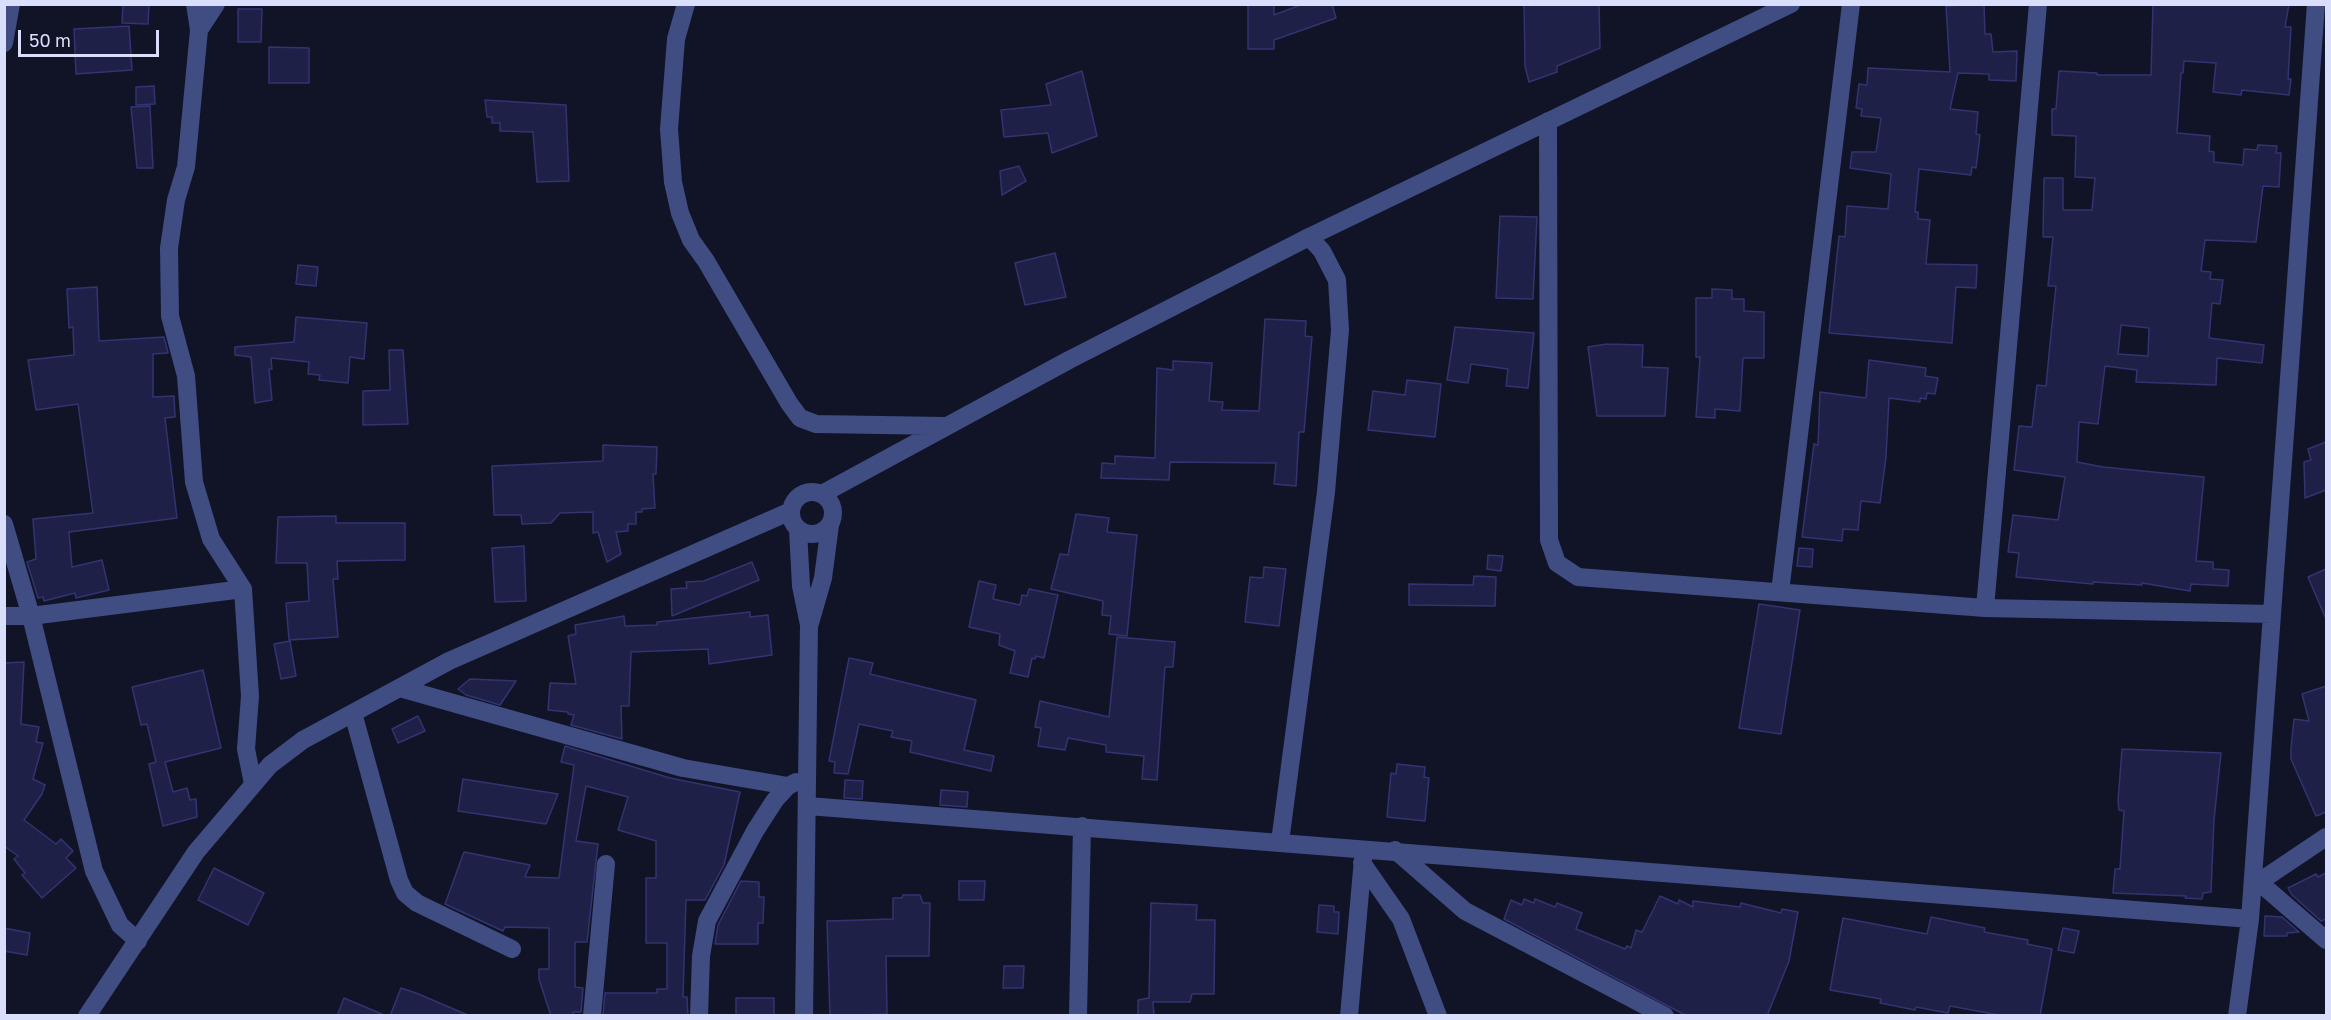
<!DOCTYPE html>
<style>
body{margin:0}
#map{position:relative;width:2331px;height:1020px;overflow:hidden;background:#111327;font-family:"Golos Text",sans-serif}
canvas{display:block}
.frame{position:absolute;inset:0;border:6px solid #dadefd;pointer-events:none}
.scale{position:absolute;left:18px;top:30px;width:141px;height:27px;box-sizing:border-box;border:3px solid #dadefd;border-top:0;padding-left:8px;font-size:18px;line-height:21px;white-space:nowrap;color:#dadefd;-webkit-text-stroke:4px #111327;paint-order:stroke}
</style>
<div id="map">
<canvas width="2331" height="1020"></canvas>
<div class="frame"></div>
<div class="scale">50 m</div>
</div>
<script>
const ctx = document.querySelector('canvas').getContext('2d');
ctx.lineJoin = 'round';
function paint(path, color) {
  ctx.fillStyle = color;
  ctx.fill(path, 'evenodd');
}
function toPath(rows) {
  const path = new Path2D();
  for (const r of rows) {
    if (r.length === 3) {
      path.moveTo(r[0] + r[2], r[1]);
      path.arc(r[0], r[1], r[2], 0, 2 * Math.PI);
      continue;
    }
    path.moveTo(r[0], r[1]);
    for (let i = 2; i < r.length; i += 2) path.lineTo(r[i], r[i + 1]);
  }
  return path;
}
function strokePath(path, color, width, dash) {
  ctx.strokeStyle = color;
  ctx.lineWidth = width;
  ctx.lineCap = dash ? 'butt' : 'round';
  ctx.setLineDash(dash || []);
  ctx.stroke(path);
}
const building = toPath([
 [123,4,149,4,148,24,122,23,123,4],
 [1248,4,1274,4,1274,15,1303,4,1332,4,1336,18,1274,40,1274,49,1248,49,1248,4],
 [1524,4,1599,4,1600,48,1557,66,1557,72,1529,82,1525,66,1524,4],
 [1984,4,1985,34,1991,34,1993,52,2017,51,2016,81,1989,80,1989,74,1958,73,1950,109,1978,112,1976,134,1980,135,1976,168,1972,167,1971,175,1919,169,1915,212,1918,212,1918,219,1930,220,1926,264,1977,265,1976,288,1956,287,1952,343,1829,333,1839,236,1845,237,1847,206,1888,209,1891,174,1850,168,1852,152,1876,152,1881,118,1861,116,1862,109,1856,108,1859,84,1867,85,1868,68,1950,72,1946,6,1984,4],
 [2153,4,2289,4,2285,27,2291,27,2288,79,2291,79,2289,95,2242,90,2241,95,2213,92,2216,63,2184,61,2183,73,2181,73,2177,133,2210,136,2209,151,2214,152,2214,162,2243,165,2244,149,2257,150,2258,145,2277,146,2276,153,2281,153,2279,187,2263,186,2256,242,2205,240,2201,271,2211,272,2210,279,2223,280,2220,304,2212,303,2209,338,2264,345,2262,363,2217,358,2216,385,2136,382,2137,370,2105,366,2098,424,2079,422,2077,462,2103,467,2204,477,2196,561,2213,562,2213,569,2229,570,2228,586,2191,584,2190,591,2142,583,2142,585,2093,582,2093,584,2016,577,2019,553,2008,552,2013,515,2058,520,2065,477,2014,470,2019,426,2032,427,2037,385,2046,386,2050,344,2056,286,2048,286,2053,237,2043,237,2044,178,2063,178,2063,210,2092,210,2095,178,2075,177,2076,136,2052,135,2052,109,2056,109,2059,71,2097,73,2097,75,2151,75,2153,4],
 [2121,325,2149,328,2148,356,2118,354,2121,325],
 [238,9,262,9,261,42,238,42,238,9],
 [129,26,132,70,76,74,74,29,129,26],
 [269,47,309,48,309,83,269,83,269,47],
 [1082,71,1097,136,1052,153,1048,133,1004,137,1001,110,1051,105,1046,84,1082,71],
 [154,86,155,104,136,105,136,87,154,86],
 [485,100,566,105,569,181,537,182,533,132,500,131,500,123,492,123,492,117,487,117,485,100],
 [150,106,153,168,137,168,131,107,150,106],
 [1019,166,1026,181,1002,195,1000,171,1019,166],
 [1500,216,1537,217,1533,299,1496,298,1500,216],
 [1055,253,1066,297,1025,305,1015,263,1055,253],
 [298,265,318,267,316,286,296,284,298,265],
 [97,287,99,341,164,337,168,353,153,354,153,397,174,396,175,417,165,418,177,518,69,532,72,567,102,560,109,590,76,598,75,593,44,601,43,597,38,598,27,562,36,559,33,519,93,513,78,404,36,410,28,360,74,355,73,327,69,328,67,289,97,287],
 [1712,289,1732,290,1732,299,1744,299,1744,311,1764,312,1764,358,1743,358,1740,411,1715,409,1715,418,1696,417,1700,357,1696,357,1696,298,1712,298,1712,289],
 [296,317,367,323,364,359,350,357,348,383,319,380,320,375,308,374,309,362,271,358,272,369,269,369,272,400,255,403,251,357,235,355,235,347,294,342,296,317],
 [1265,319,1306,321,1305,336,1312,337,1304,432,1299,432,1296,486,1274,484,1276,463,1170,462,1169,480,1101,478,1102,463,1115,464,1115,456,1155,458,1157,368,1173,370,1173,361,1212,363,1209,401,1223,402,1222,410,1259,411,1265,319],
 [1455,327,1534,333,1528,388,1506,386,1508,369,1471,364,1468,383,1447,380,1455,327],
 [1607,344,1643,345,1642,367,1668,368,1665,416,1597,416,1588,347,1607,344],
 [389,350,403,350,408,424,363,425,363,391,390,390,389,350],
 [1869,360,1926,368,1925,376,1938,378,1935,394,1927,393,1926,399,1920,398,1920,402,1889,398,1886,457,1880,503,1861,501,1858,530,1843,529,1842,541,1802,537,1814,444,1818,445,1820,392,1866,398,1869,360],
 [1407,380,1441,384,1435,437,1368,430,1373,391,1405,395,1407,380],
 [2326,442,2326,490,2305,498,2304,462,2311,460,2308,449,2326,442],
 [603,445,657,447,656,474,653,474,655,508,642,509,642,512,636,512,636,524,628,524,628,531,616,532,621,554,607,562,598,532,593,533,593,512,560,513,551,523,522,524,521,515,494,515,492,466,603,461,603,445],
 [1076,514,1109,518,1107,532,1137,535,1127,636,1109,634,1111,616,1102,615,1103,601,1051,589,1060,554,1068,555,1076,514],
 [336,516,336,523,405,523,405,560,337,561,338,579,333,579,338,637,289,640,286,603,309,601,307,563,276,563,278,517,336,516],
 [524,546,526,601,495,602,492,548,524,546],
 [1799,548,1813,549,1812,567,1797,566,1799,548],
 [1488,555,1503,556,1501,571,1487,569,1488,555],
 [752,562,759,580,672,616,671,589,687,588,686,582,704,581,752,562],
 [1264,567,1286,569,1279,626,1245,622,1250,577,1263,578,1264,567],
 [2326,569,2326,619,2308,577,2326,569],
 [1474,576,1496,577,1495,606,1409,605,1409,584,1473,585,1474,576],
 [979,581,996,585,993,599,1020,605,1022,595,1027,596,1029,589,1058,595,1044,658,1036,656,1035,659,1032,658,1028,677,1010,673,1015,651,999,645,1000,634,969,627,979,581],
 [1759,604,1800,610,1781,734,1739,728,1759,604],
 [750,612,750,617,768,615,772,655,709,664,708,649,631,652,629,706,621,706,622,739,571,725,574,715,568,714,568,712,548,710,550,683,576,684,568,636,576,634,575,625,624,616,625,626,657,625,657,622,750,612],
 [1117,637,1175,642,1173,667,1165,667,1157,780,1142,779,1144,756,1106,752,1106,745,1068,738,1065,750,1038,746,1041,728,1035,727,1040,701,1109,717,1117,637],
 [290,641,296,676,281,679,274,644,290,641],
 [849,658,873,663,870,674,976,700,964,750,994,756,991,771,910,752,912,741,891,737,893,731,859,724,848,774,834,773,835,762,829,761,849,658],
 [24,662,21,724,39,727,36,742,43,743,33,779,45,785,42,794,24,820,56,844,61,839,73,851,66,858,76,868,42,898,22,875,25,873,14,859,18,856,4,846,4,663,24,662],
 [203,670,221,748,165,762,173,792,187,788,190,800,196,799,197,817,163,826,149,764,156,762,147,724,141,725,132,687,203,670],
 [470,679,516,681,500,705,466,695,458,689,470,679],
 [2326,686,2326,812,2316,816,2291,759,2291,748,2294,719,2309,721,2302,694,2326,686],
 [418,716,425,731,398,743,392,729,418,716],
 [565,746,670,778,740,792,724,865,705,900,686,900,683,997,687,997,688,1016,603,1016,605,993,657,993,657,989,667,989,667,943,646,943,646,878,656,878,656,841,618,830,628,797,586,786,576,841,598,844,587,942,575,942,575,987,583,988,581,1012,573,1012,573,1016,551,1016,539,979,539,969,549,969,549,928,505,927,503,931,445,904,464,852,530,865,525,877,559,878,574,765,561,762,565,746],
 [2122,749,2221,753,2214,820,2211,892,2203,893,2202,899,2185,898,2186,896,2113,893,2115,869,2120,869,2124,811,2119,810,2118,801,2122,749],
 [1397,764,1425,767,1424,777,1429,778,1425,821,1387,817,1391,773,1396,774,1397,764],
 [463,779,558,794,546,824,458,811,463,779],
 [845,780,863,781,862,799,844,798,845,780],
 [941,790,968,792,967,807,940,805,941,790],
 [214,868,264,893,248,925,198,900,214,868],
 [2326,873,2326,919,2321,921,2292,895,2288,888,2316,874,2318,877,2326,873],
 [741,881,759,882,759,897,764,897,763,923,758,923,758,944,715,944,718,925,741,881],
 [959,881,985,881,984,900,959,900,959,881],
 [903,895,920,895,923,903,930,903,929,956,886,956,887,1014,830,1016,827,921,893,919,893,898,902,898,903,895],
 [1660,896,1678,904,1679,900,1693,907,1693,901,1740,907,1741,903,1781,913,1782,909,1798,912,1789,961,1767,1016,1687,1016,1504,919,1511,900,1522,905,1524,899,1534,903,1535,899,1555,907,1557,903,1582,913,1576,929,1625,949,1627,946,1631,948,1636,930,1642,932,1660,896],
 [1151,903,1197,905,1196,920,1215,920,1214,994,1192,994,1190,1002,1153,1002,1154,1016,1138,1016,1138,1000,1149,998,1151,903],
 [1319,905,1334,906,1334,912,1339,912,1338,934,1317,932,1319,905],
 [2265,916,2282,917,2299,932,2287,933,2287,936,2264,936,2265,916],
 [1931,917,1985,928,1984,932,2028,940,2027,944,2052,949,2040,1016,2004,1016,1950,1006,1948,1013,1916,1007,1915,1010,1880,1003,1881,999,1830,990,1843,918,1927,934,1931,917],
 [4,928,30,933,27,955,4,951,4,928],
 [2063,928,2079,931,2074,953,2058,950,2063,928],
 [1004,966,1024,966,1023,988,1003,988,1004,966],
 [401,988,416,993,470,1016,390,1016,401,988],
 [344,998,384,1015,384,1016,337,1016,344,998],
 [736,998,774,998,774,1016,736,1016,736,998]
]);
const minor = toPath([
 [195,4,199,30,186,167,176,200,169,248,170,316,186,376,194,482,211,539,243,589,250,696,246,749,253,784],
 [686,4,676,39,669,129,673,182,680,213,691,240,706,261,789,403,800,418,816,424,945,426],
 [199,30,216,4],
 [4,43,11,4],
 [1548,121,1549,540,1557,563,1578,577,1985,608,2272,614],
 [812,513,21],
 [822,494,1069,360,1309,237,1791,4],
 [4,524,31,616,94,871,120,925,138,941],
 [798,530,801,586,809,625,804,1016],
 [1780,592,1851,4],
 [1985,608,2038,4],
 [4,616,31,616,243,589],
 [810,623,823,578,830,525],
 [400,688,683,768,788,786],
 [353,713,399,880,405,893,417,903,512,949],
 [808,806,2250,919],
 [1280,842,1326,492,1340,330,1337,280,1322,251,1309,237],
 [1395,850,1465,911,1665,1016],
 [1362,863,1401,919,1438,1016],
 [2253,877,2326,940],
 [2259,882,2326,837],
 [87,1016,196,852,270,765,303,740,449,661,791,511],
 [592,1016,606,864],
 [699,1016,701,956,707,921,755,831,775,800,788,786,796,782],
 [1078,1016,1082,826],
 [1349,1016,1363,859],
 [2237,1016,2250,919,2316,4]
]);
paint(building, '#1f2047');
strokePath(building, '#323471', 1.5);
strokePath(minor, '#3f4d83', 18);
</script>
